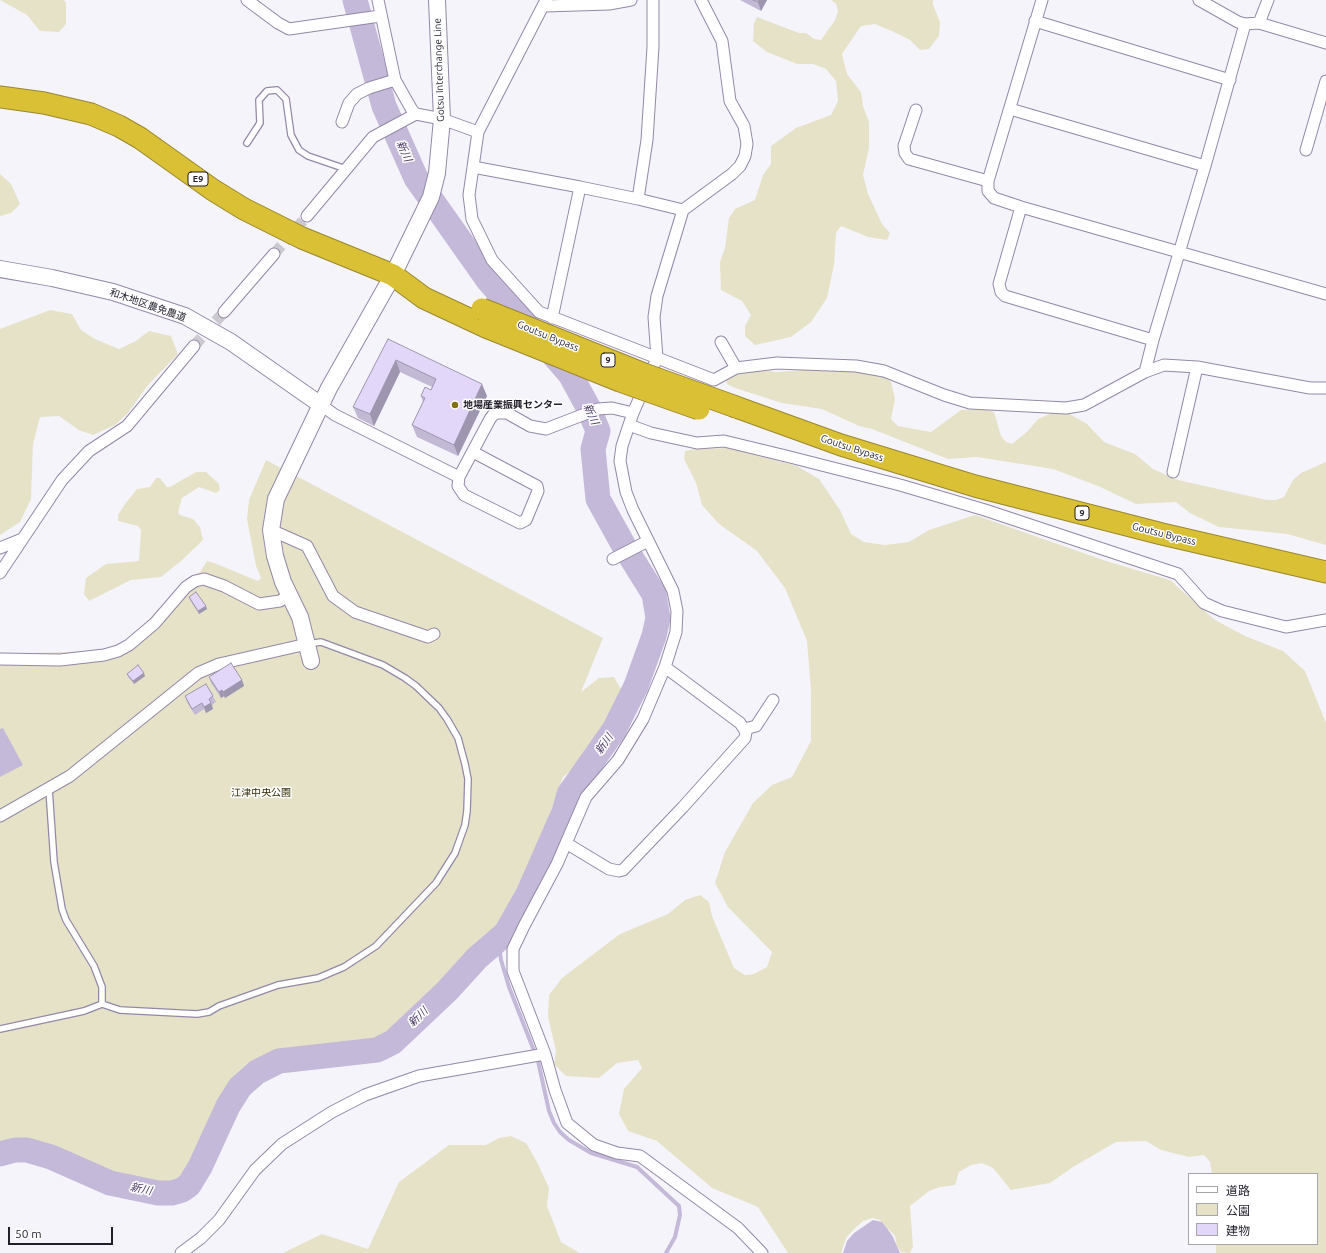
<!DOCTYPE html>
<meta charset="utf-8">
<style>
body{margin:0}
#map{position:relative;width:1326px;height:1253px;overflow:hidden;background:#f6f4fb;font-family:Ubuntu,"Noto Sans JP",sans-serif}
canvas{display:block}
.legend{position:absolute;left:1188px;top:1173px;width:130px;height:72px;box-sizing:border-box;background:#fff;border:1px solid #a7a5aa;margin:0;padding:5px 7px;list-style:none;font-size:12px;color:#221e2a}
.legend li{display:flex;align-items:center;gap:8px;height:20px}
.legend b{width:20px;border:1px solid #a7a5aa}
.scale{position:absolute;left:8px;top:1227px;width:105px;height:18px;box-sizing:border-box;border:2px solid #221e2a;border-top:0;padding-left:5px;font-size:12px;line-height:14px;white-space:nowrap;color:#221e2a;-webkit-text-stroke:3px #fff;paint-order:stroke}
</style>
<div id="map">
<canvas width="1326" height="1253"></canvas>
<ul class="legend">
<li><b style="height:5px;background:#fff"></b>道路</li>
<li><b style="height:11px;background:#e6e2c8"></b>公園</li>
<li><b style="height:11px;background:#e2d7f8"></b>建物</li>
</ul>
<div class="scale">50 m</div>
</div>
<script>
const ctx = document.querySelector('canvas').getContext('2d');
ctx.lineJoin = 'round';
function paint(path, color) {
  ctx.fillStyle = color;
  ctx.fill(path, 'evenodd');
}
function toPath(rows) {
  const path = new Path2D();
  for (const r of rows) {
    path.moveTo(r[0], r[1]);
    for (let i = 2; i < r.length; i += 2) path.lineTo(r[i], r[i + 1]);
  }
  return path;
}
function strokePath(path, color, width, dash) {
  ctx.strokeStyle = color;
  ctx.lineWidth = width;
  ctx.lineCap = dash ? 'butt' : 'round';
  ctx.setLineDash(dash || []);
  ctx.stroke(path);
}
function write(font, color, halo, rows, align = 'center') {
  ctx.font = font + ' Ubuntu,"Noto Sans JP",sans-serif';
  ctx.lineWidth = 3;
  ctx.setLineDash([]);
  ctx.textBaseline = 'middle';
  ctx.strokeStyle = halo;
  ctx.fillStyle = color;
  for (const [text, x, y, turn = 0] of rows) {
    ctx.save();
    ctx.translate(x, y);
    ctx.rotate((+turn || 0) * Math.PI / 180);
    ctx.textAlign = isNaN(turn) ? turn : align;
    if (halo) ctx.strokeText(text, 0, 0);
    ctx.fillText(text, 0, 0);
    ctx.restore();
  }
}
const green = toPath([
 [0,0,64,0,66,3,66,24,59,32,40,31,27,15],
 [831,0,933,0,933,5,940,22,939,36,929,49,920,50,910,40,894,32,875,24,861,26,842,54,847,74,861,92,863,106,869,122,869,148,863,175,868,194,882,224,890,233,887,240,868,237,841,226,836,233,834,265,827,298,811,322,791,337,755,345,745,336,745,326,751,315,742,301,721,290,720,262,725,248,729,218,735,209,755,200,763,175,771,164,771,146,796,128,831,115,838,101,836,81,826,69,813,64,797,64,767,52,753,41,754,23,757,17,799,33,806,33,814,39,821,40,835,20,838,11,836,4],
 [0,174,11,184,20,204,11,213,0,216],
 [50,310,72,314,81,330,95,339,119,349,136,341,149,331,171,336,178,354,148,385,128,413,115,425,93,435,79,430,59,416,40,417,33,444,31,499,20,522,0,535,0,329],
 [752,369,776,372,818,369,880,372,891,382,895,399,891,419,898,426,931,432,961,410,983,409,994,412,1001,436,1006,442,1012,444,1028,431,1038,419,1052,413,1068,413,1087,424,1104,442,1135,454,1153,469,1178,480,1267,500,1276,500,1284,497,1293,480,1301,473,1326,462,1326,545,1287,534,1219,527,1190,513,1176,502,1136,504,1098,486,1053,469,977,457,948,459,872,429,859,426,822,409,782,403,735,388,727,384,726,381,733,376],
 [728,448,797,466,819,479,840,510,851,534,864,542,885,545,909,542,929,530,975,515,1106,561,1170,580,1215,620,1245,636,1283,651,1305,671,1326,723,1326,1253,1216,1253,1216,1244,1317,1244,1317,1174,1212,1174,1210,1162,1204,1155,1189,1157,1161,1150,1146,1141,1116,1142,1073,1167,1050,1183,1011,1190,993,1168,982,1163,971,1165,959,1172,955,1185,940,1187,929,1191,910,1206,913,1247,910,1253,901,1252,897,1246,895,1236,880,1220,872,1218,863,1221,854,1229,846,1238,841,1253,788,1253,758,1207,712,1188,657,1141,628,1131,619,1114,624,1089,642,1068,638,1060,617,1063,599,1078,566,1076,554,1064,556,1051,548,1017,549,995,562,978,620,934,668,914,685,900,700,895,709,902,712,916,734,968,745,975,754,974,767,967,772,952,728,907,715,883,725,852,753,803,772,785,792,777,811,741,811,690,807,641,785,588,757,551,719,524,702,505,696,483,684,459,685,451,695,449],
 [266,460,603,638,581,692,599,678,614,677,623,693,617,715,602,737,584,760,563,777,526,881,507,920,396,1032,375,1044,307,1051,271,1057,246,1069,229,1088,218,1105,196,1167,179,1183,164,1186,142,1183,77,1160,49,1144,19,1140,0,1142,0,654,101,651,119,644,137,632,188,578,200,572,207,561,214,563,258,581,261,578,256,566,247,519,249,500],
 [196,472,206,472,219,484,220,490,216,493,199,487,182,498,178,512,180,515,193,519,200,527,203,540,181,561,161,577,131,580,89,601,84,594,86,578,106,564,139,561,141,530,138,526,118,521,118,515,125,504,137,489,150,487,156,478,160,478,167,487,170,487],
 [511,1136,526,1143,537,1162,549,1188,547,1206,561,1242,580,1253,283,1253,322,1234,368,1249,399,1182,449,1145,486,1145,499,1138]
]);
const water = toPath([
 [3,728,23,765,0,777,0,729],
 [873,1220,882,1222,887,1228,893,1237,900,1253,843,1253,847,1241,854,1233]
]);
const stream = toPath([
 [506,933,499,946,501,960,509,987,538,1061,549,1111,554,1123,560,1132,569,1140,591,1153,637,1167,679,1206,680,1215,675,1237,666,1253]
]);
const river = toPath([
 [0,1154,15,1150,27,1150,51,1157,110,1183,158,1193,172,1193,182,1190,189,1185,200,1167,228,1106,240,1087,257,1072,279,1061,377,1050,393,1042,447,991,477,958,506,933,528,894,564,812,569,794,614,730,636,686,654,636,658,618,654,594,624,546,598,499,593,449,598,431,588,407,570,374,488,280,416,178,384,106,355,0]
]);
const streetTunnel = toPath([
 [274,254,307,216],
 [194,346,224,312]
]);
const lane = toPath([
 [247,143,260,123,259,100,267,91,277,90,286,99,291,135,299,150,308,156,346,169],
 [49,789,54,862,62,909,66,920,94,966,102,987,102,1004],
 [0,1029,84,1011,102,1004,120,1010,197,1014,209,1012,219,1006,278,985,318,978,344,967,376,946,436,883,455,853,465,825,467,811,468,779,465,764,458,738,447,719,439,708,416,686,405,678,383,665,321,642,308,644]
]);
const street = toPath([
 [247,0,278,23,289,29,380,16],
 [378,0,395,80,412,110,416,114,442,119,478,132],
 [546,0,478,132,469,195,472,219,492,260,539,312,714,380,736,368,777,363,856,366,884,371,944,395,970,403,1066,408,1084,405,1145,372,1164,365,1197,367,1310,388,1326,388],
 [1042,0,988,181,988,191,994,198,1021,207,1326,294],
 [1199,0,1238,22,1245,24,1259,23,1326,43],
 [545,6,609,4,631,0],
 [1035,21,1230,80],
 [1259,23,1268,0],
 [1010,109,1205,166],
 [916,110,904,146,905,153,909,159,988,181],
 [342,122,349,103,357,94,369,88,395,80],
 [1306,150,1326,81],
 [473,167,580,187],
 [638,199,683,210,657,296,654,317,657,358,633,413,622,446,620,461,626,492,633,510,673,591,677,611,676,632,665,667,643,719,618,760,586,797,557,864,524,926,513,949,513,971,545,1054,555,1090,567,1123,594,1145,617,1153,640,1156,738,1228,762,1253],
 [1021,207,999,284,1001,292,1005,296,1153,340],
 [683,210,732,174,740,166,745,156,747,144,744,126,730,101,722,41,701,0],
 [307,216,373,137,416,114],
 [224,312,274,254],
 [552,318,580,187,638,199,647,140,653,47,653,0],
 [721,342,736,368],
 [1145,372,1153,340,1205,166,1245,24],
 [321,405,335,415,459,477],
 [629,425,651,433,697,443,724,441,786,456,900,485,985,510,1178,574,1204,603,1222,611,1286,627,1326,620],
 [473,452,537,486,538,491,526,520,520,523,464,495,458,486,459,477,490,419,493,415,497,413,507,413,530,426,546,429,598,409,612,408,633,413],
 [1173,472,1197,367],
 [271,530,307,546,333,596,355,612,428,637,434,634],
 [0,548,22,539],
 [613,559,648,541],
 [0,573,62,480,89,451,127,426,194,346],
 [0,659,60,660,104,655,118,651,129,645,155,623,186,587,195,581,204,579,224,586,259,604,280,601,289,595],
 [745,729,756,726,773,700],
 [0,816,70,776,198,673,219,664,307,644],
 [566,843,609,869,619,871,623,870,683,807,745,738,746,732,740,723,665,667],
 [181,1253,201,1238,219,1220,255,1170,282,1144,332,1112,365,1095,419,1076,545,1054]
]);
const secondary = toPath([
 [0,269,52,278,113,292,185,316,231,342,321,405],
 [311,661,300,617,283,582,275,556,271,530,276,499,329,388,393,275,431,197,437,173,442,119,437,0]
]);
const highway = toPath([
 [0,97,44,103,91,114,119,126,140,138,213,190,244,209,302,238,393,275,424,298,486,327],
 [736,407,841,445,975,486,1162,534,1326,572]
]);
const highwayBridge = toPath([
 [482,309,644,374,736,407],
 [486,327,620,381,699,409]
]);
const wall = toPath([
 [740,0,767,0,761,11],
 [388,339,487,396,458,456,417,437,412,425,423,402,421,396,431,390,432,387,400,372,374,426,358,418,353,407],
 [189,597,207,609,199,614,190,600],
 [127,674,145,676,134,684,128,677],
 [209,677,242,680,244,686,225,698,224,696,221,698,211,683],
 [185,696,213,696,216,702,212,705,213,709,206,713,204,709,195,715,187,702]
]);
const shadedWall = toPath([
 [759,0,767,0,761,11,758,2],
 [396,360,400,372,374,426,370,414],
 [482,384,487,396,458,456,454,445],
 [206,606,207,609,199,614,198,611],
 [144,673,145,676,134,684,133,681],
 [242,680,244,686,225,698,223,692],
 [222,690,224,696,221,698,219,692],
 [211,703,213,709,206,713,204,707]
]);
const building = toPath([
 [753,0,759,0,758,2,753,0],
 [388,339,482,384,454,445,412,425,425,398,421,396,425,387,431,390,436,379,396,360,370,414,353,407,388,339],
 [196,592,206,606,198,611,189,597,196,592],
 [231,663,242,680,223,692,222,690,219,692,209,677,231,663],
 [138,665,144,673,133,681,127,674,138,665],
 [206,684,213,696,209,699,211,703,204,707,202,703,192,709,185,696,206,684]
]);
const markers = [
 [455,405,4,"#807010"]
];
const shields = [
 [198,179,20],
 [608,360,14],
 [1082,513,14]
];
const shieldNames = [
 ["E9",198,179],
 ["9",608,360],
 ["9",1082,513]
];
const streetNames = [
 ["Gotsu Interchange Line",439,70,-92],
 ["和木地区農免農道",148,305,19],
 ["Goutsu Bypass",548,336,22],
 ["Goutsu Bypass",852,448,18],
 ["Goutsu Bypass",1164,534,14]
];
const poiNames = [
 ["地場産業振興センター",463,405]
];
const parkNames = [
 ["江津中央公園",261,793]
];
const waterNames = [
 ["新川",404,151,66],
 ["新川",591,414,66],
 ["新川",604,744,-55],
 ["新川",418,1017,-44],
 ["新川",141,1189,12]
];
paint(green, '#e6e2c8');
paint(water, '#c4b9d9');
strokePath(stream, '#c4b9d9', 4);
strokePath(river, '#c4b9d9', 25);
strokePath(streetTunnel, '#ccc9d1', 11, [11, 5.5]);
strokePath(lane, '#9388a7', 8);
strokePath(street, '#9388a7', 13);
strokePath(secondary, '#9388a7', 18);
strokePath(highway, '#998730', 23);
strokePath(lane, '#fff', 5.5);
strokePath(street, '#fff', 11);
strokePath(secondary, '#fff', 16);
strokePath(highway, '#d9c034', 21);
strokePath(highwayBridge, '#998730', 23, []);
strokePath(highwayBridge, '#d9c034', 21);
paint(wall, '#c2b9d5');
paint(shadedWall, '#9e96ae');
paint(building, '#e2d7f8');
strokePath(building, '#9e96ae', 1);
for (const [x, y, r, color] of markers) {
  const dot = new Path2D();
  dot.arc(x, y, r, 0, 2 * Math.PI);
  ctx.fillStyle = color;
  ctx.fill(dot);
  strokePath(dot, '#fff', 1.5);
}
for (const [x, y, w] of shields) {
  const box = new Path2D();
  box.roundRect(x - w / 2, y - 7, w, 14, 3);
  ctx.fillStyle = '#fff';
  ctx.fill(box);
  strokePath(box, '#221e2a', 1);
}
write('bold 9px', '#221e2a', null, shieldNames);
write('10px', '#221e2a', '#fff', streetNames);
write('bold 10px', '#221e2a', '#fff', poiNames, 'left');
write('10px', '#312900', '#fff', parkNames);
write('italic 11px', '#4c3b67', '#fff', waterNames);
</script>
